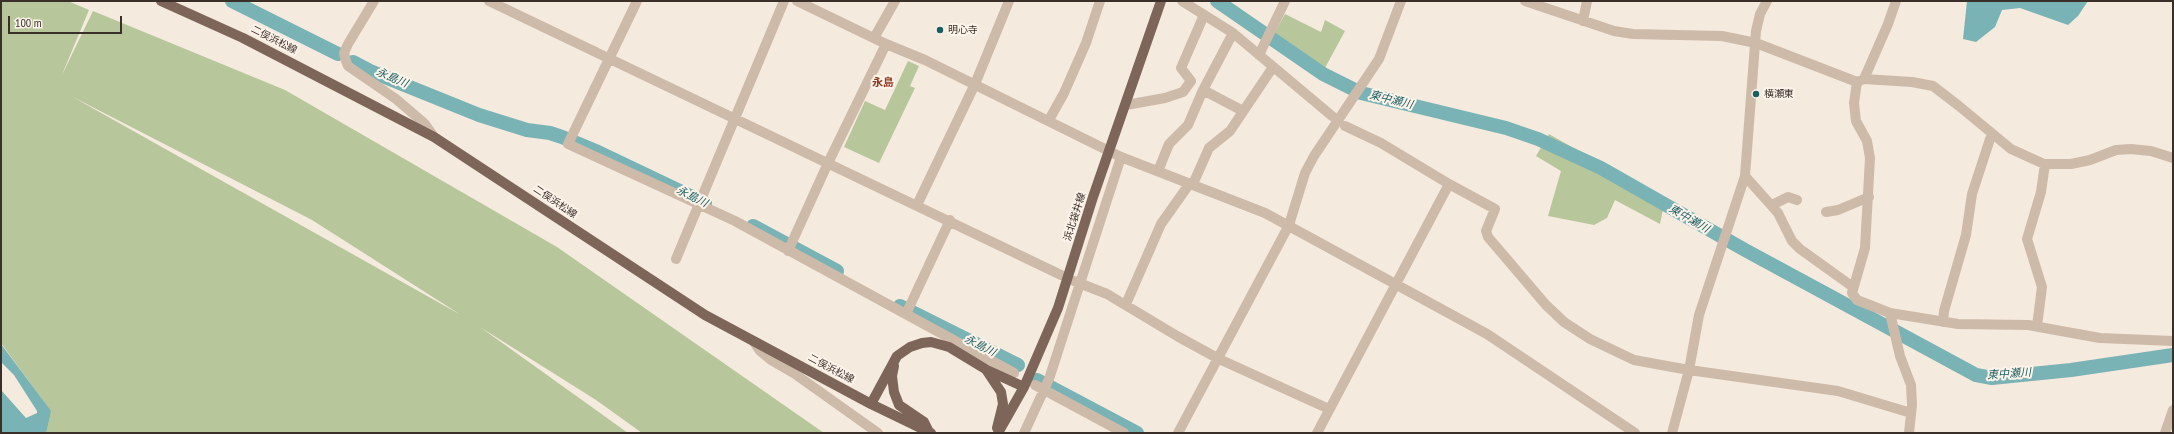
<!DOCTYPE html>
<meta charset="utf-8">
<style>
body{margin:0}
#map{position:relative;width:2174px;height:434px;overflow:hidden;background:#f5eade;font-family:"PT Sans Narrow",sans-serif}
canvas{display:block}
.frame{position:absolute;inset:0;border:2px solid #3b2f29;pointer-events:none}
.scale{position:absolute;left:8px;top:16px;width:114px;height:18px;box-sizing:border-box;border:2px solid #3b2f29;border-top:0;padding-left:5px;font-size:12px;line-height:14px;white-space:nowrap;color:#3b2f29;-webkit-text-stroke:3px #fcf4eb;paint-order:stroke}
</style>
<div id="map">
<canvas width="2174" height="434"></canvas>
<div class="frame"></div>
<div class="scale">100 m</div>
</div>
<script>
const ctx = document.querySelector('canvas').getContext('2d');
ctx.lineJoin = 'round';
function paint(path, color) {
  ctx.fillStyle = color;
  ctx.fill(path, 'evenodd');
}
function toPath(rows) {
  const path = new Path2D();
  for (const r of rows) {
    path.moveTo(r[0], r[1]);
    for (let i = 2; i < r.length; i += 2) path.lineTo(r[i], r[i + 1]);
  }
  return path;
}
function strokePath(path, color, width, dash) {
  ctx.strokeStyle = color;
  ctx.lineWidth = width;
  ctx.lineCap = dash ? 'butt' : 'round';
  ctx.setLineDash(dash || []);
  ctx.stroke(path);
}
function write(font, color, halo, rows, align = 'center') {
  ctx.font = font + ' "PT Sans Narrow","Noto Sans JP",sans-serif';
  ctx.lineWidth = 4;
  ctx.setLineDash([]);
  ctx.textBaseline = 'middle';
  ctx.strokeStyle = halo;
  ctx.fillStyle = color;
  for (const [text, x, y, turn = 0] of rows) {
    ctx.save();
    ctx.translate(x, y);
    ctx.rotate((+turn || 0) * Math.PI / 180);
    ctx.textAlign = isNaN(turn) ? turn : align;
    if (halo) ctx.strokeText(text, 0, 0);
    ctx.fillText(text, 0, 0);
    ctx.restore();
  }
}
const green = toPath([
 [1,1,68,1,89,10,61,77,93,11,285,90,557,247,824,433,642,433,596,400,480,327,628,433,41,433,41,398,1,343],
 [71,96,312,220,461,315],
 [1285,14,1321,32,1325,20,1345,31,1325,68,1273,36],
 [908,61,919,66,910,86,915,88,879,163,844,147,865,101,885,110],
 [1549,134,1665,200,1660,224,1615,200,1607,218,1594,225,1548,216,1561,171,1536,156]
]);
const water = toPath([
 [1967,1,2088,1,2078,16,2068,25,2020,8,2002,10,1995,27,1976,42,1963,39],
 [1,344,51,411,46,433,1,433,1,390,26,418,37,413,37,411,14,375,1,362]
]);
const river = toPath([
 [232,1,338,54],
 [1217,1,1323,74,1361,93,1506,128,1538,139,1601,168,1745,250,1976,375,1992,378,2071,370,2173,355],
 [353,62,370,71,479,115,527,130,550,133,562,137,598,152,705,203],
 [753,226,837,271],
 [900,306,1018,365],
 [1037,380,1137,433]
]);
const minor = toPath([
 [374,1,348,44,344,53,346,61,348,66,396,99,424,123,434,137],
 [489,1,1061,275],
 [637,1,568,144,735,221,1014,373],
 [797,1,886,44,925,60,1121,157,1265,213,1487,334,1635,433],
 [1182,1,1233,33,1332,116],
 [1525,1,1614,31,1633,34,1722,36,1756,43,1857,82,1864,79,1912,82,1933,86,1959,106,2011,149,2044,164,2071,164,2090,160,2116,150,2131,149,2151,151,2173,158],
 [1583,21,1587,1],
 [874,38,895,1],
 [1259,55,1285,1],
 [1864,79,1888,24,1896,1],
 [1857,82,1854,103,1856,121,1867,141,1870,158,1865,248,1852,293,1857,300,1890,313,1958,324,2028,325,2100,338,2173,341],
 [1203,90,1243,111],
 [1126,105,1165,98,1183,92,1191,81,1181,68,1204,15],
 [1049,120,1064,93,1086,43,1100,1],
 [1158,171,1169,144,1188,125,1203,90,1233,33],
 [1745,176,1778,213,1792,241,1800,249,1853,287],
 [1193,184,1209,148,1230,131,1273,67],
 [1449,184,1495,209,1486,231,1488,237,1546,305,1564,322,1590,339,1634,360,1689,370,1838,391,1911,413],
 [917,205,975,84,1009,1],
 [1772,205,1788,197,1797,200],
 [1826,212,1838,210,1869,197],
 [788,251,828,163,886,44],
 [676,259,784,1],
 [1074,281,1107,294,1177,336,1219,359,1329,409],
 [1126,304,1161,224,1190,183],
 [1890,313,1900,356,1911,385,1912,405,1909,433],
 [906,314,950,220],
 [1943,322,1944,311,1966,235,1972,194,1990,139,1993,135],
 [2037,326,2042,287,2027,239,2041,192,2045,164],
 [754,342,760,351,771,360,795,374,878,433],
 [1035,385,1124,433],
 [1024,433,1049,379,1121,157],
 [1178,433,1289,225,1305,173,1314,156,1379,59,1401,1],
 [1317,433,1449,184,1381,143,1345,126],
 [1672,433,1689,370,1699,315,1745,176,1756,31,1760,14,1767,1],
 [2165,433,2173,410]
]);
const major = toPath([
 [161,1,243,38,434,137,705,315,871,404,931,433],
 [894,366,892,376,894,392,899,405,924,422,929,432],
 [987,371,1001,392,1003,404,997,428],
 [871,404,897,356,910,347,922,343,931,342,949,347,987,370,1024,387],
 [998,433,1024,387,1058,308,1093,197,1161,1]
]);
const markers = [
 [940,30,4,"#1b5d61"],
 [1756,94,4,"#1b5d61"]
];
const poiNames = [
 ["明心寺",948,30],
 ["横瀬東",1764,94]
];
const streetNames = [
 ["二俣浜松線",274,40,27],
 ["二俣浜松線",555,202,34],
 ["浜北袋井線",1075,217,-72],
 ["二俣浜松線",831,369,28]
];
const waterNames = [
 ["永島川",392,78,23],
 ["東中瀬川",1391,100,14],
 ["永島川",692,197,26],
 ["東中瀬川",1689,219,30],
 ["永島川",980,346,27],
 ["東中瀬川",2009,374,-4]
];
const neighbourhoodNames = [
 ["永島",883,83]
];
paint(green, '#b8c69c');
paint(water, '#7ab3b5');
strokePath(river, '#7ab3b5', 14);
strokePath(minor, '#cebaa9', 10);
strokePath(major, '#7e6559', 10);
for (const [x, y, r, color] of markers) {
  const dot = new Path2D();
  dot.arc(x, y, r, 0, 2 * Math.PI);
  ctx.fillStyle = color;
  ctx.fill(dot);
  strokePath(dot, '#fcf4eb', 1.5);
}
write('10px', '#3b2f29', '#fcf4eb', poiNames, 'left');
write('10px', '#3b2f29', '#fcf4eb', streetNames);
write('italic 11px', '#1b5d61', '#fcf4eb', waterNames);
write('bold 11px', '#91361b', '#fcf4eb', neighbourhoodNames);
</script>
